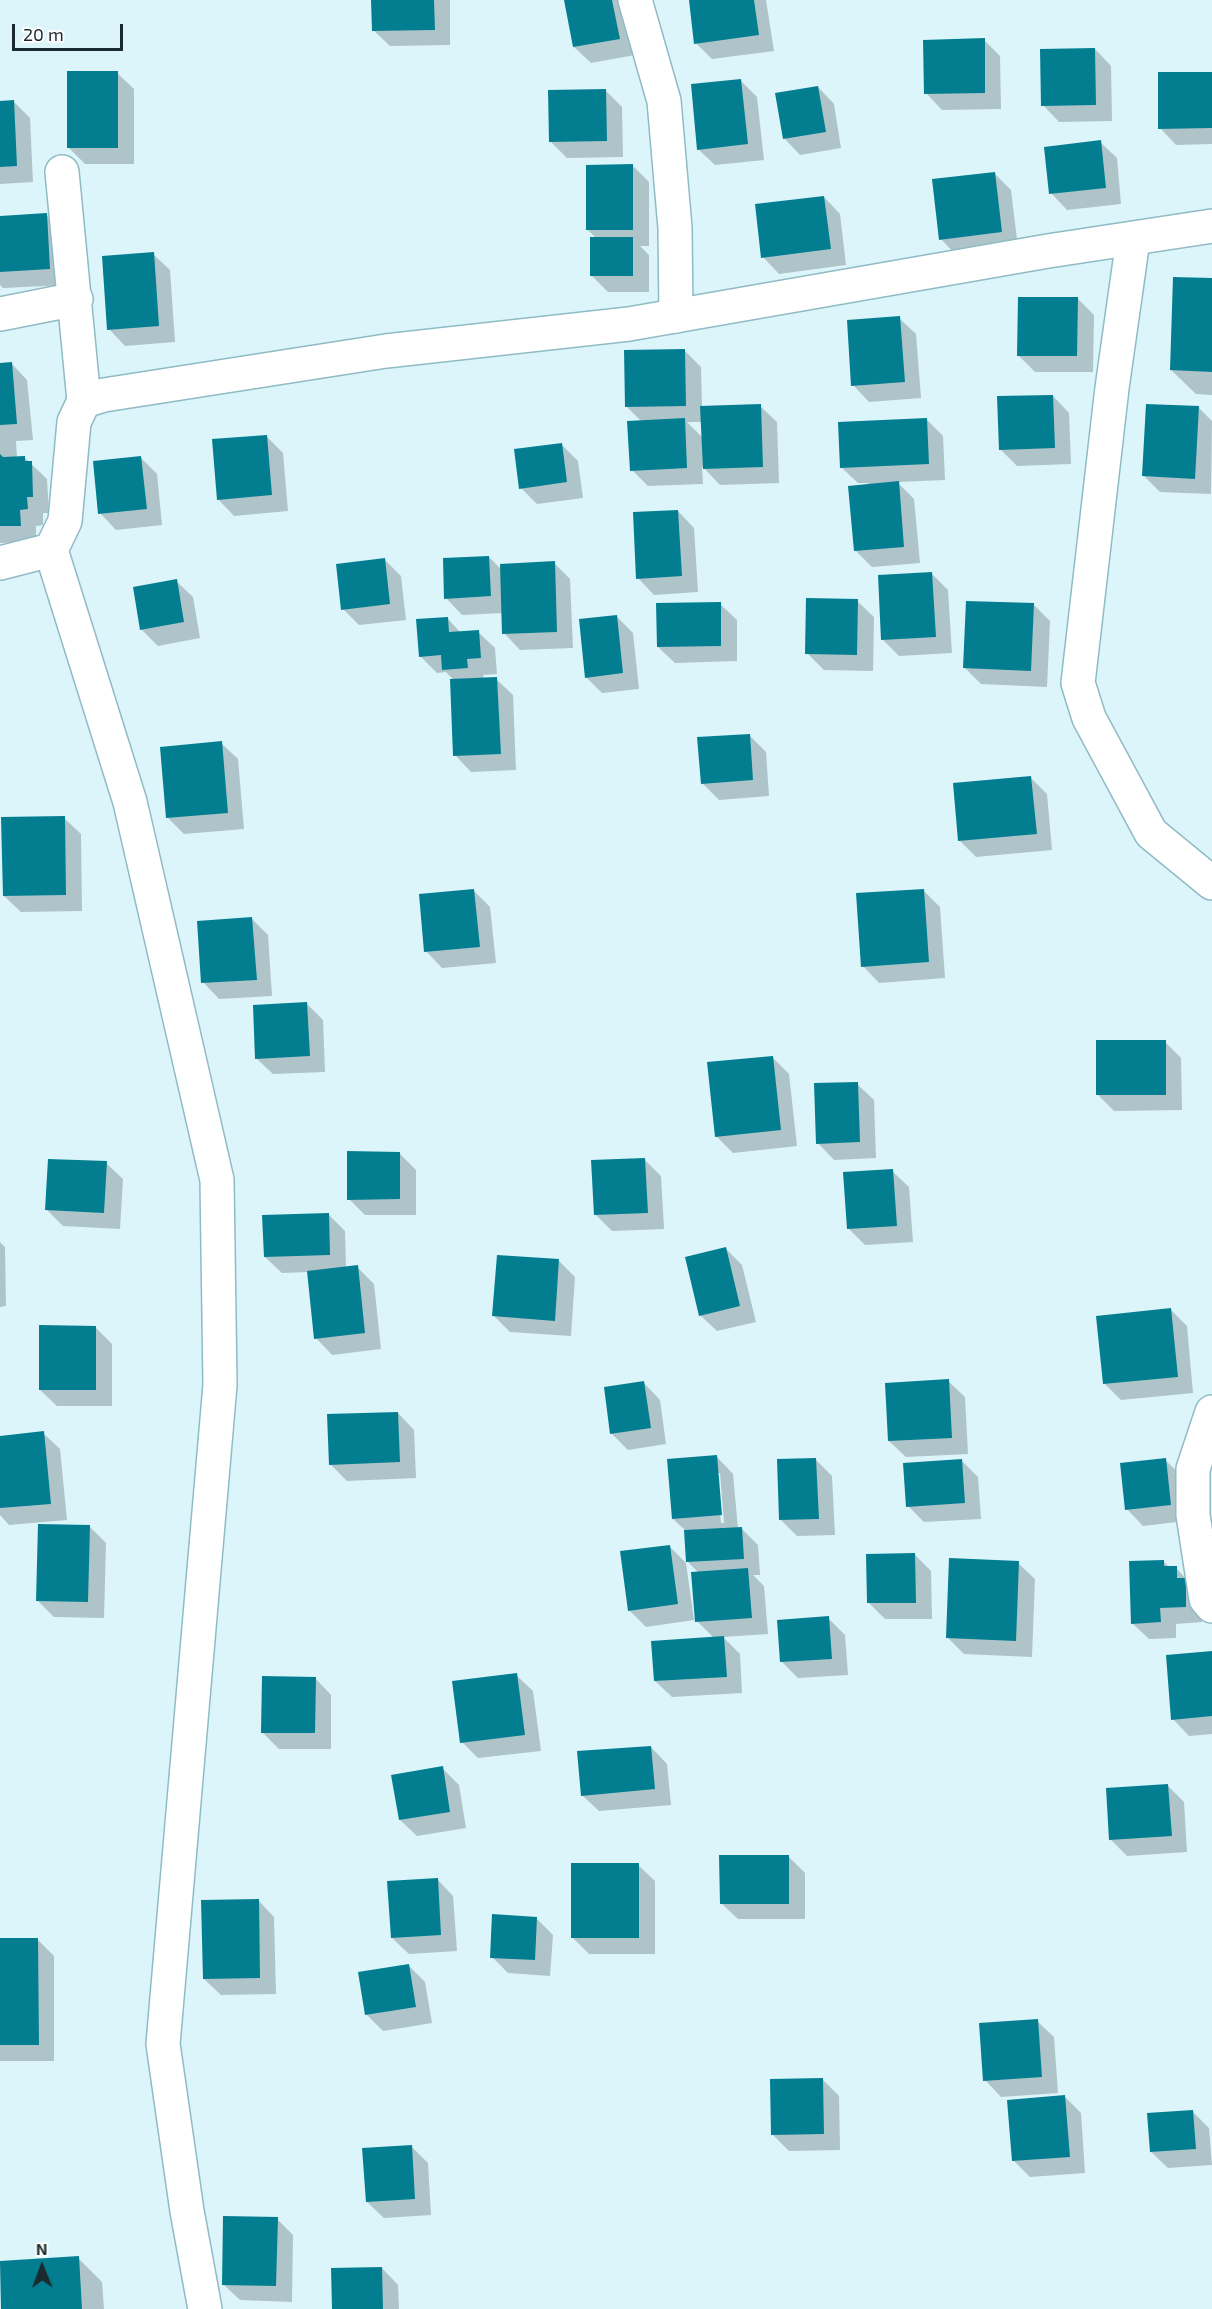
<!DOCTYPE html>
<style>
body{margin:0}
#map{position:relative;width:1212px;height:2309px;overflow:hidden;background:#dbf5fb;font-family:"Exo 2",sans-serif}
canvas{display:block}
.north{position:absolute;left:12px;top:2237px;width:60px;height:60px;-webkit-text-stroke:4px #fdfdfd;paint-order:stroke;rotate:359deg;font-size:16px;font-weight:700;line-height:24px;text-align:center;color:#1a2b2f}
.north::after{content:'';display:block;margin:auto;width:21px;height:27px;background:#1a2b2f;clip-path:polygon(50% 0,100% 100%,50% 72%,0 100%)}
.scale{position:absolute;left:12px;top:24px;width:111px;height:27px;box-sizing:border-box;border:3px solid #1a2b2f;border-top:0;padding-left:8px;font-size:18px;line-height:21px;white-space:nowrap;color:#1a2b2f;-webkit-text-stroke:4px #fdfdfd;paint-order:stroke}
</style>
<div id="map">
<canvas width="1212" height="2309"></canvas>
<div class="north">N</div>
<div class="scale">20 m</div>
</div>
<script>
const ctx = document.querySelector('canvas').getContext('2d');
ctx.lineJoin = 'round';
function paint(path, color) {
  ctx.fillStyle = color;
  ctx.fill(path, 'evenodd');
}
function toPath(rows) {
  const path = new Path2D();
  for (const r of rows) {
    path.moveTo(r[0], r[1]);
    for (let i = 2; i < r.length; i += 2) path.lineTo(r[i], r[i + 1]);
  }
  return path;
}
function strokePath(path, color, width, dash) {
  ctx.strokeStyle = color;
  ctx.lineWidth = width;
  ctx.lineCap = dash ? 'butt' : 'round';
  ctx.setLineDash(dash || []);
  ctx.stroke(path);
}
const shadow = toPath([
 [373,0,450,0,450,45,390,46,373,30],
 [566,0,624,0,635,55,591,63,574,47],
 [690,0,766,0,774,51,712,59,696,43],
 [984,40,1000,56,1001,109,942,110,926,93],
 [1095,49,1111,66,1112,121,1059,122,1043,105],
 [117,73,134,89,134,164,85,164,68,147],
 [1212,74,1212,144,1176,145,1160,128],
 [741,81,757,97,764,160,715,165,698,149],
 [818,87,834,104,841,148,800,155,784,138],
 [605,90,622,107,623,157,567,158,551,142],
 [14,102,30,118,33,182,0,184,0,103],
 [1100,142,1117,158,1121,204,1067,210,1051,193],
 [633,166,649,182,649,246,640,246,649,255,649,292,608,292,592,276,596,238,587,229],
 [994,173,1011,190,1018,248,957,256,941,239],
 [824,197,840,214,846,265,779,274,763,257],
 [46,215,63,231,66,285,3,288,0,285,0,218],
 [153,254,170,270,175,342,125,346,109,329],
 [1212,279,1212,395,1196,394,1171,370],
 [1077,298,1094,315,1093,372,1035,372,1018,355],
 [899,318,916,334,921,398,869,402,853,385],
 [685,351,701,367,702,407,760,406,777,422,779,483,720,485,702,466,703,484,648,486,632,470,642,422,626,406],
 [687,422,702,422,703,438],
 [11,363,27,380,33,440,16,441,17,457,24,457,47,479,49,513,43,513,43,525,36,526,36,542,0,543,0,364],
 [1053,396,1069,413,1071,464,1017,466,1000,449],
 [1198,407,1212,421,1211,494,1160,492,1144,476],
 [927,420,943,436,945,480,897,482,914,499,920,563,872,567,856,551,868,483,858,483,841,467],
 [266,436,283,453,288,511,234,516,218,499],
 [561,444,578,461,583,498,537,504,521,488],
 [140,457,157,474,162,525,116,530,100,513],
 [678,511,694,528,698,592,654,595,638,578],
 [489,557,502,570,554,563,570,579,573,648,520,650,504,633,503,613,462,615,446,598],
 [385,560,401,576,406,620,359,625,343,609],
 [932,574,948,590,952,653,899,656,883,640],
 [176,581,193,597,200,638,158,646,141,629],
 [857,601,874,617,873,671,824,670,807,653],
 [720,604,737,620,737,661,675,663,658,647],
 [1033,604,1050,621,1047,687,981,684,965,668],
 [617,617,633,633,639,689,602,693,586,677],
 [447,618,461,633,478,632,495,648,497,674,483,675,484,679,496,679,513,695,516,770,471,772,455,755,455,681,446,672,437,673,420,656],
 [749,735,766,752,769,796,719,800,702,783],
 [221,743,238,759,244,829,184,834,168,818],
 [1030,777,1047,794,1052,850,976,857,960,841],
 [64,818,81,834,82,911,21,912,4,896],
 [923,890,940,907,945,978,879,983,863,966],
 [474,891,490,907,496,963,442,968,426,951],
 [252,919,268,935,272,996,219,999,203,982],
 [307,1004,323,1020,325,1072,273,1074,256,1058],
 [1165,1042,1181,1058,1182,1110,1114,1111,1098,1095],
 [772,1057,789,1074,797,1146,733,1153,716,1136],
 [857,1084,874,1100,876,1158,834,1160,818,1143],
 [399,1153,416,1170,416,1215,365,1215,349,1199],
 [645,1160,661,1176,664,1229,612,1231,595,1214],
 [106,1163,123,1179,120,1229,63,1226,47,1210],
 [892,1171,909,1187,913,1242,865,1245,848,1228],
 [328,1214,345,1231,346,1268,357,1267,374,1284,381,1349,332,1355,316,1338,309,1272,282,1273,265,1257],
 [0,1242,5,1247,6,1306,0,1307],
 [726,1249,742,1265,756,1322,717,1331,700,1315],
 [559,1261,575,1277,571,1336,510,1332,494,1316],
 [1171,1310,1187,1326,1193,1393,1121,1400,1104,1383],
 [95,1327,112,1344,112,1406,57,1406,40,1390],
 [948,1381,965,1397,968,1454,906,1457,889,1441],
 [644,1383,660,1400,666,1444,628,1450,611,1433],
 [398,1413,414,1430,416,1478,347,1481,330,1464],
 [43,1433,60,1449,67,1520,9,1525,0,1515,0,1437],
 [717,1457,733,1474,738,1529,742,1529,758,1545,760,1575,753,1575,764,1586,768,1634,723,1637,740,1654,742,1693,672,1697,655,1681,714,1638,697,1621,699,1573,687,1561,686,1531,673,1519],
 [717,1473,720,1473,724,1523,721,1523],
 [816,1460,832,1476,835,1535,797,1536,781,1520],
 [1165,1460,1182,1476,1186,1521,1143,1526,1127,1509],
 [962,1461,978,1477,981,1519,924,1522,908,1506],
 [90,1527,106,1543,104,1618,54,1617,37,1600],
 [669,1546,686,1563,694,1620,646,1627,630,1611],
 [915,1555,931,1571,932,1619,885,1619,869,1603],
 [1164,1562,1170,1568,1176,1568,1202,1596,1202,1622,1176,1624,1176,1638,1149,1639,1132,1623],
 [1018,1563,1035,1579,1032,1657,964,1654,947,1637],
 [828,1618,845,1635,848,1675,798,1678,781,1661],
 [1212,1653,1212,1734,1189,1736,1173,1719],
 [516,1675,533,1691,541,1751,478,1758,462,1742],
 [315,1678,331,1695,331,1749,279,1749,263,1733],
 [651,1747,667,1764,671,1805,599,1811,582,1795],
 [442,1768,459,1785,466,1828,417,1836,400,1820],
 [1168,1786,1184,1802,1187,1852,1127,1856,1110,1839],
 [788,1856,805,1873,805,1919,738,1919,721,1903],
 [638,1865,655,1881,655,1954,589,1954,573,1938],
 [437,1879,453,1896,457,1951,409,1954,392,1938],
 [258,1900,274,1917,276,1994,221,1995,204,1979],
 [536,1918,553,1935,550,1976,508,1973,492,1957],
 [0,1939,37,1939,54,1956,54,2061,0,2061],
 [409,1966,425,1982,432,2023,383,2031,367,2015],
 [1037,2021,1054,2037,1058,2093,1001,2097,985,2080],
 [822,2079,839,2096,840,2150,789,2151,773,2135],
 [1065,2097,1081,2113,1085,2173,1030,2177,1013,2160],
 [1193,2112,1209,2128,1212,2165,1168,2168,1151,2152],
 [411,2146,428,2163,431,2215,384,2218,367,2202],
 [277,2219,293,2235,292,2302,240,2300,223,2284],
 [78,2258,102,2282,104,2309,2,2309,0,2262],
 [382,2268,398,2285,399,2309,334,2309]
]);
const building = toPath([
 [371,0,434,0,435,30,372,31],
 [564,0,612,0,620,39,573,47],
 [689,0,754,0,759,35,694,44],
 [985,38,985,93,924,94,923,40],
 [1095,48,1096,105,1041,106,1040,49],
 [67,71,118,71,118,148,67,148],
 [1158,72,1212,72,1212,128,1158,129],
 [741,79,748,144,697,150,691,84],
 [818,86,826,132,783,139,775,93],
 [606,89,607,141,549,142,548,90],
 [14,100,17,166,0,167,0,101],
 [1101,140,1106,188,1049,194,1044,147],
 [633,164,633,230,586,230,586,165],
 [995,172,1002,232,939,240,932,179],
 [824,196,831,249,761,258,755,204],
 [47,213,50,269,0,272,0,216],
 [590,237,633,237,633,276,590,276],
 [154,252,159,326,107,330,102,256],
 [1173,277,1212,278,1212,372,1170,370],
 [1018,297,1078,297,1077,356,1017,356],
 [900,316,905,382,851,386,847,320],
 [685,349,686,406,625,407,624,350],
 [12,362,17,424,0,425,0,363],
 [1053,395,1055,448,999,450,997,396],
 [761,404,763,467,703,469,700,406],
 [1146,404,1199,406,1195,479,1142,476],
 [685,418,687,468,630,471,627,421],
 [927,418,929,464,840,468,838,422],
 [267,435,272,495,217,500,212,439],
 [562,443,567,482,519,489,514,449],
 [0,454,3,457,25,456,25,461,32,461,33,497,27,497,28,509,20,510,21,526,0,526],
 [141,456,147,509,98,514,93,461],
 [899,481,904,547,854,551,848,486],
 [678,510,682,576,636,579,633,512],
 [489,556,491,596,444,599,443,558],
 [385,558,390,604,341,610,336,564],
 [555,561,557,632,502,634,500,564],
 [932,572,936,637,881,640,878,575],
 [177,579,184,622,140,630,133,587],
 [806,598,858,599,857,655,805,654],
 [966,601,1034,603,1031,671,963,668],
 [721,602,721,646,657,647,656,603],
 [617,615,623,673,585,678,579,619],
 [448,617,449,632,479,630,481,658,467,659,468,668,442,670,441,655,419,657,416,619],
 [497,677,501,754,453,756,450,679],
 [750,734,753,780,701,784,697,737],
 [222,741,228,813,166,818,160,747],
 [1031,776,1037,834,958,841,953,783],
 [65,816,66,895,3,896,1,817],
 [474,889,480,947,424,952,419,894],
 [924,889,929,962,861,967,856,893],
 [252,917,257,980,201,983,197,921],
 [307,1002,310,1056,255,1059,253,1005],
 [1096,1040,1166,1040,1166,1095,1096,1095],
 [773,1056,781,1130,715,1137,707,1062],
 [858,1082,860,1142,816,1144,814,1083],
 [347,1151,400,1152,400,1199,347,1200],
 [645,1158,648,1213,594,1215,591,1160],
 [48,1159,107,1161,104,1213,45,1210],
 [893,1169,897,1226,847,1229,843,1172],
 [329,1213,330,1255,264,1257,262,1215],
 [726,1247,740,1306,699,1316,685,1257],
 [497,1255,559,1259,555,1321,492,1316],
 [358,1265,365,1333,314,1339,307,1271],
 [1171,1308,1178,1377,1103,1384,1096,1316],
 [39,1325,96,1326,96,1390,39,1390],
 [949,1379,952,1438,888,1441,885,1383],
 [644,1381,651,1428,610,1434,604,1387],
 [398,1412,400,1462,329,1465,327,1414],
 [44,1431,51,1504,0,1508,0,1436],
 [717,1455,722,1515,672,1519,667,1459],
 [816,1458,819,1519,779,1520,777,1459],
 [1166,1458,1171,1505,1125,1510,1120,1463],
 [962,1459,965,1503,906,1507,903,1463],
 [38,1524,90,1525,88,1602,36,1601],
 [742,1527,744,1559,686,1562,684,1530],
 [670,1545,678,1604,628,1611,620,1551],
 [915,1553,916,1603,867,1603,866,1554],
 [949,1558,1019,1561,1016,1641,946,1638],
 [1164,1560,1164,1566,1177,1566,1177,1578,1186,1578,1186,1607,1160,1608,1161,1622,1131,1624,1129,1561],
 [748,1568,752,1618,695,1622,691,1572],
 [829,1616,832,1659,780,1662,777,1620],
 [724,1636,727,1677,654,1681,651,1641],
 [1212,1651,1212,1716,1171,1720,1166,1655],
 [517,1673,525,1735,460,1743,452,1681],
 [262,1676,316,1677,315,1733,261,1733],
 [651,1746,655,1789,581,1796,577,1751],
 [443,1766,450,1812,399,1820,391,1775],
 [1168,1784,1172,1836,1109,1840,1106,1788],
 [719,1855,789,1855,789,1904,720,1904],
 [571,1863,639,1863,639,1938,571,1938],
 [438,1878,441,1935,391,1938,387,1881],
 [259,1899,260,1978,203,1979,201,1900],
 [492,1914,537,1917,535,1960,490,1958],
 [0,1938,38,1938,39,2045,0,2045],
 [409,1964,416,2007,365,2015,358,1972],
 [1038,2019,1042,2077,983,2081,979,2023],
 [823,2078,824,2134,771,2135,770,2079],
 [1065,2095,1070,2157,1012,2161,1007,2100],
 [1193,2110,1196,2149,1150,2152,1147,2113],
 [412,2145,415,2199,366,2202,362,2148],
 [223,2216,278,2217,276,2286,222,2285],
 [79,2256,82,2309,1,2309,0,2261],
 [382,2267,383,2309,332,2309,331,2268]
]);
const minor = toPath([
 [635,0,664,101,675,228,676,316],
 [62,172,84,401],
 [1133,240,1112,388,1078,683,1089,718,1151,833,1212,883],
 [0,314,76,299],
 [51,550,130,802,217,1180,220,1385,163,2044,187,2211,205,2309],
 [1212,1412,1193,1469,1193,1515,1206,1599,1212,1606]
]);
const tertiary = toPath([
 [0,563,51,550,65,521,74,422,84,401,104,395,386,351,629,324,1048,251,1212,226]
]);
paint(shadow, '#0003');
paint(building, '#037e90');
strokePath(minor, '#90bbc5', 36);
strokePath(tertiary, '#90bbc5', 36);
strokePath(minor, '#fff', 33);
strokePath(tertiary, '#fff', 33);
</script>
